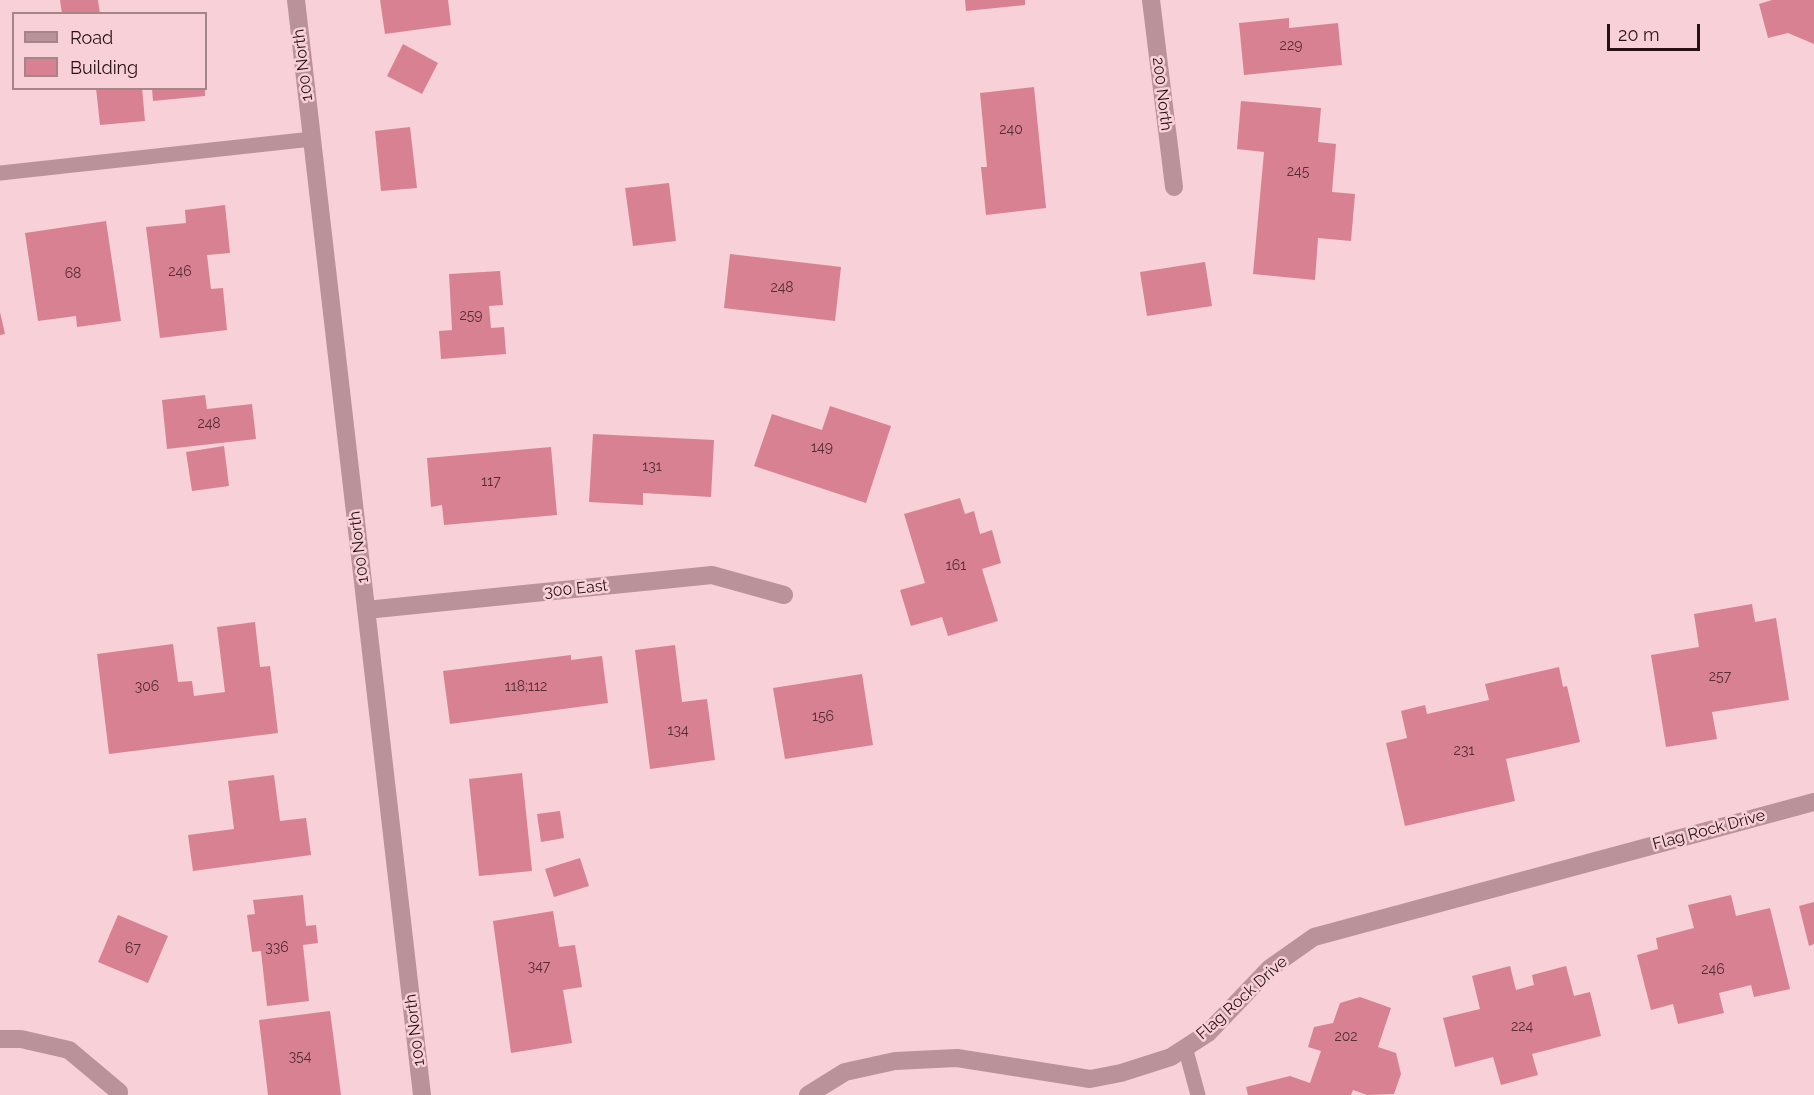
<!DOCTYPE html>
<style>
body{margin:0}
#map{position:relative;width:1814px;height:1095px;overflow:hidden;background:#f8d0d7;font-family:Raleway,sans-serif}
canvas{display:block}
.legend{position:absolute;left:12px;top:12px;width:195px;height:78px;box-sizing:border-box;background:#f8d0d7;border:2px solid #a5848a;margin:0;padding:8px 10px;list-style:none;font-size:18px;color:#281116}
.legend li{display:flex;align-items:center;gap:12px;height:30px}
.legend b{width:30px;border:2px solid #a5848a}
.scale{position:absolute;left:1607px;top:24px;width:93px;height:27px;box-sizing:border-box;border:3px solid #281116;border-top:0;padding-left:8px;font-size:18px;line-height:21px;white-space:nowrap;color:#281116;-webkit-text-stroke:4px #f8d0d7;paint-order:stroke}
</style>
<div id="map">
<canvas width="1814" height="1095"></canvas>
<ul class="legend">
<li><b style="height:8px;background:#ba9299"></b>Road</li>
<li><b style="height:16px;background:#d88193"></b>Building</li>
</ul>
<div class="scale">20 m</div>
</div>
<script>
const ctx = document.querySelector('canvas').getContext('2d');
ctx.lineJoin = 'round';
function paint(path, color) {
  ctx.fillStyle = color;
  ctx.fill(path, 'evenodd');
}
function toPath(rows) {
  const path = new Path2D();
  for (const r of rows) {
    path.moveTo(r[0], r[1]);
    for (let i = 2; i < r.length; i += 2) path.lineTo(r[i], r[i + 1]);
  }
  return path;
}
function strokePath(path, color, width, dash) {
  ctx.strokeStyle = color;
  ctx.lineWidth = width;
  ctx.lineCap = dash ? 'butt' : 'round';
  ctx.setLineDash(dash || []);
  ctx.stroke(path);
}
function write(font, color, halo, rows, align = 'center') {
  ctx.font = font + ' Raleway,sans-serif';
  ctx.lineWidth = 5;
  ctx.setLineDash([]);
  ctx.textBaseline = 'middle';
  ctx.strokeStyle = halo;
  ctx.fillStyle = color;
  for (const [text, x, y, turn = 0] of rows) {
    ctx.save();
    ctx.translate(x, y);
    ctx.rotate((+turn || 0) * Math.PI / 180);
    ctx.textAlign = isNaN(turn) ? turn : align;
    if (halo) ctx.strokeText(text, 0, 0);
    ctx.fillText(text, 0, 0);
    ctx.restore();
  }
}
const building = toPath([
 [60,0,98,0,100,14,62,14],
 [380,0,448,0,451,25,385,34],
 [965,0,1025,0,1025,5,966,11],
 [1772,0,1814,0,1814,44,1788,33,1768,38,1759,4],
 [1289,18,1289,28,1338,23,1342,65,1244,75,1239,23],
 [403,44,438,63,422,94,387,76],
 [1034,87,1046,208,986,215,981,167,987,167,980,93],
 [96,88,142,88,145,121,100,125],
 [152,88,205,88,205,96,153,101],
 [1241,101,1321,108,1318,142,1336,144,1332,192,1355,194,1351,241,1318,238,1315,280,1253,274,1264,152,1237,149],
 [410,127,417,188,381,191,375,131],
 [669,183,676,241,633,246,625,188],
 [225,205,230,253,207,255,211,289,223,288,227,330,160,338,146,227,186,223,185,210],
 [106,221,121,321,77,327,76,316,38,321,25,233],
 [730,254,841,267,835,321,724,308],
 [1205,262,1212,306,1147,316,1140,272],
 [500,271,503,305,489,306,491,328,504,327,506,354,441,359,439,331,452,330,449,274],
 [0,312,5,334,0,335],
 [205,395,207,409,252,404,256,439,167,449,162,400],
 [830,406,891,426,866,503,754,466,772,414,822,430],
 [593,434,714,440,711,497,643,493,643,505,589,502],
 [224,446,229,486,192,491,186,452],
 [551,447,557,515,444,525,442,505,431,507,427,458],
 [960,498,965,514,974,511,980,534,992,530,1001,563,982,569,998,621,948,636,942,617,911,626,900,590,925,583,904,514],
 [1752,604,1755,622,1776,618,1789,700,1712,712,1717,739,1666,747,1651,655,1699,647,1694,614],
 [255,622,260,667,270,666,278,733,109,754,97,654,173,644,178,682,192,681,194,696,225,692,217,627],
 [675,645,682,702,707,699,715,760,650,769,635,650],
 [571,655,571,660,602,656,608,703,450,724,443,671],
 [1559,667,1563,687,1567,686,1580,742,1506,759,1515,801,1405,826,1386,743,1407,738,1401,711,1425,705,1427,714,1489,700,1485,684],
 [862,674,873,745,785,759,773,688],
 [522,773,532,871,479,876,469,779],
 [274,775,280,821,306,818,311,855,193,871,188,835,234,829,228,781],
 [560,811,564,838,541,842,537,814],
 [580,858,589,886,554,897,545,869],
 [303,895,306,926,316,925,318,943,303,945,309,1001,267,1006,261,951,252,952,247,915,255,914,253,900],
 [1731,895,1736,916,1770,908,1790,989,1754,997,1751,985,1719,993,1724,1013,1678,1024,1673,1004,1651,1010,1637,955,1658,949,1656,938,1694,928,1688,905],
 [1814,902,1814,944,1809,946,1799,906],
 [553,911,559,947,575,945,582,987,563,990,572,1043,511,1053,493,921],
 [118,915,168,936,148,983,98,962],
 [1510,966,1516,990,1534,985,1532,975,1566,966,1574,996,1590,992,1601,1036,1532,1054,1538,1075,1501,1085,1493,1057,1455,1067,1443,1018,1480,1009,1472,976],
 [1360,997,1391,1008,1378,1047,1396,1053,1401,1074,1394,1094,1367,1095,1353,1090,1351,1095,1248,1095,1246,1087,1290,1076,1310,1083,1321,1051,1308,1047,1314,1027,1333,1023,1340,1003],
 [330,1011,341,1095,268,1095,259,1020]
]);
const lane = toPath([
 [0,173,312,139],
 [1185,1047,1198,1095]
]);
const street = toPath([
 [296,0,422,1095],
 [1151,0,1174,187],
 [366,610,712,575,784,595],
 [0,1039,21,1039,69,1050,119,1092],
 [808,1095,845,1072,895,1061,957,1058,1090,1079,1121,1073,1171,1057,1208,1033,1270,968,1314,937,1814,802]
]);
const numberNames = [
 ["229",1291,46],
 ["240",1011,130],
 ["245",1298,172],
 ["246",180,272],
 ["68",73,274],
 ["248",782,288],
 ["259",471,316],
 ["248",209,424],
 ["149",822,448],
 ["131",652,467],
 ["117",491,482],
 ["161",956,566],
 ["257",1720,677],
 ["306",147,687],
 ["118;112",526,687],
 ["156",823,717],
 ["134",678,731],
 ["231",1464,751],
 ["336",277,948],
 ["67",133,949],
 ["347",539,967],
 ["246",1713,970],
 ["224",1522,1027],
 ["202",1346,1037],
 ["354",300,1057]
];
const streetNames = [
 ["100 North",303,65,-97],
 ["200 North",1162,94,83],
 ["100 North",359,547,-97],
 ["300 East",576,589,-6],
 ["Flag Rock Drive",1709,830,-15],
 ["Flag Rock Drive",1242,998,-42],
 ["100 North",415,1030,-97]
];
paint(building, '#d88193');
strokePath(lane, '#ba9299', 15);
strokePath(street, '#ba9299', 18);
write('14px', '#542d35', null, numberNames);
write('16px', '#281116', '#f8d0d7', streetNames);
</script>
